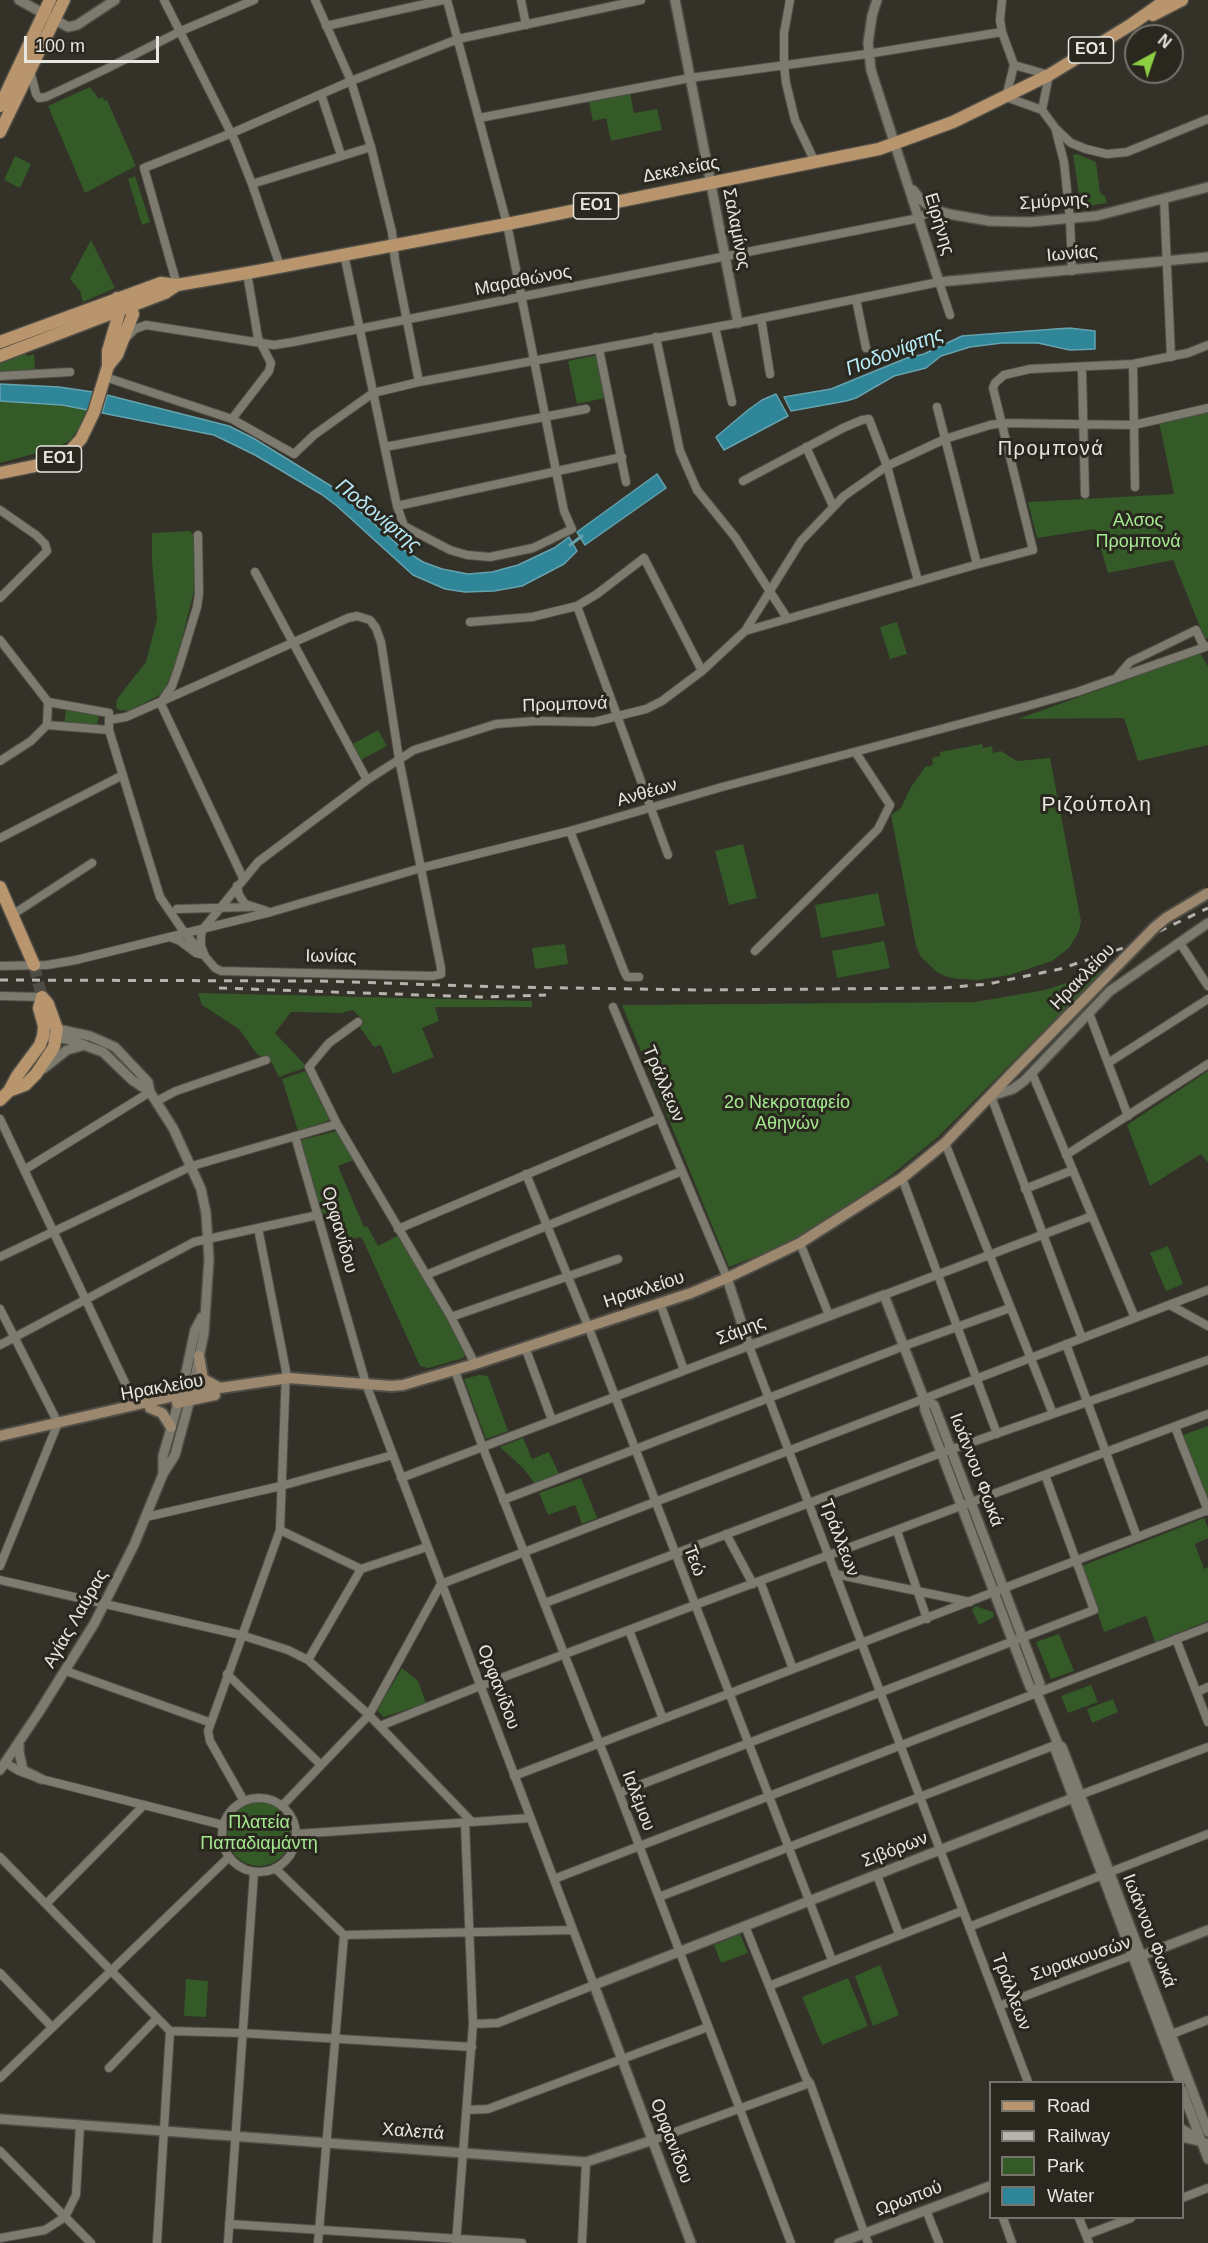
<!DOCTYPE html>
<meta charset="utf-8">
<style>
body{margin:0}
#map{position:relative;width:1208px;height:2243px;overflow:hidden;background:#333128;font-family:Arial,sans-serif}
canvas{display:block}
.legend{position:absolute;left:989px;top:2081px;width:195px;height:138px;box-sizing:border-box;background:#29271e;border:2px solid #75736c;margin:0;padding:8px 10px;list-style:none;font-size:18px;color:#e7e6e0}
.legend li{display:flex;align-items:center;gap:12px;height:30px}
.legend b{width:30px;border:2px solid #75736c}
.north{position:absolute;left:1124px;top:24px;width:60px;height:60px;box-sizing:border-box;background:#29271e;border:2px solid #75736c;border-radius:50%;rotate:40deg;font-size:16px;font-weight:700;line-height:24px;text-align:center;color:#e7e6e0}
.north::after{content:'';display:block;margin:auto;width:21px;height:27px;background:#8ece43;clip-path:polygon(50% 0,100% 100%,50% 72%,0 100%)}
.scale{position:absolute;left:24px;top:36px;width:135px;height:27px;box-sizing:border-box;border:3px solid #e7e6e0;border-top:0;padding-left:8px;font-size:18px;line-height:21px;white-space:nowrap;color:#e7e6e0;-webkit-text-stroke:4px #29271e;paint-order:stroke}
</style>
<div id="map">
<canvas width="1208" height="2243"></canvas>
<ul class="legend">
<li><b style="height:8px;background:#b8956c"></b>Road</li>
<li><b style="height:8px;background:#b5b3ac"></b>Railway</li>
<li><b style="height:16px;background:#335a27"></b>Park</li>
<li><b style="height:16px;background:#2e8698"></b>Water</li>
</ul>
<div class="north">N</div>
<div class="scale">100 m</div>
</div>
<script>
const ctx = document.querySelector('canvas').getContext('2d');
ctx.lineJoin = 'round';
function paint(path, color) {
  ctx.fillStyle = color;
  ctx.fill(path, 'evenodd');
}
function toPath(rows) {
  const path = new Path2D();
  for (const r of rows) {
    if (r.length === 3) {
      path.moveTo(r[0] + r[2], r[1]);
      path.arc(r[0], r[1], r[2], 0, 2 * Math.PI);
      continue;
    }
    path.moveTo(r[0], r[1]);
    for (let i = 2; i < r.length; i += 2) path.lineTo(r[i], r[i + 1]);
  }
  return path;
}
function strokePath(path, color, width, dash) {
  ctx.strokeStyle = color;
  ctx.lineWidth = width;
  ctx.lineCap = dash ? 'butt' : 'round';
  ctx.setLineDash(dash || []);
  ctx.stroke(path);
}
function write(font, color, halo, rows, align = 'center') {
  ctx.font = font + ' Arial,sans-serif';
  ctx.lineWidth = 6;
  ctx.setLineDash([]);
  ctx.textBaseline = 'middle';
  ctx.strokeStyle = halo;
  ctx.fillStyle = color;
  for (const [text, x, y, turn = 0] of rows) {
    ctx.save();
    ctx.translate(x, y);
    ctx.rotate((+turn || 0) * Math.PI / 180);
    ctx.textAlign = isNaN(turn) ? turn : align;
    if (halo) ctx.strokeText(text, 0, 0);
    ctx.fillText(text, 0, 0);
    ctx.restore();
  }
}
const green = toPath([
 [90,87,99,99,102,97,105,101,107,100,136,166,85,193,48,106],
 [630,93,634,113,657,109,662,130,611,141,606,118,593,121,589,102],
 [1077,154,1096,162,1100,193,1105,196,1107,203,1081,207,1073,155],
 [15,156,31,164,20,188,4,180],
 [135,176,150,222,142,225,128,179],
 [91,240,115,288,83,302,80,291,70,279],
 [26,353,27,356,34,354,35,369,0,372,0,362],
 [597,355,605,398,577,404,568,361],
 [0,401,62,405,88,410,80,427,70,440,59,447,0,463],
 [1208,411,1208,638,1205,639,1173,560,1108,573,1095,529,1037,538,1028,502,1174,494,1159,422],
 [190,531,194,535,195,587,175,667,164,691,158,696,129,711,119,710,116,707,117,699,146,662,157,619,152,561,152,533],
 [897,622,907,654,890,659,880,627],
 [1200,653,1208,666,1208,745,1138,761,1124,718,1018,719],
 [66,710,99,714,97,726,64,724],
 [378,730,387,746,361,760,353,744],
 [982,744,983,748,992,746,993,753,1001,751,1017,761,1050,758,1081,921,1079,931,1069,948,1052,961,1010,975,978,980,959,979,947,977,937,972,921,957,916,946,891,815,901,808,911,787,925,767,933,765,932,758,940,756,940,752],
 [743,844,757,898,729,905,715,851],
 [878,893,885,926,821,938,815,905],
 [884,941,890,968,837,978,832,951],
 [565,944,568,964,535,969,532,948],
 [1104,970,938,1137,890,1176,797,1240,729,1267,622,1005,975,1002,1045,990],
 [198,993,532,1001,532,1007,435,1007,439,1021,422,1028,434,1057,393,1074,381,1045,374,1047,359,1026,364,1022,353,1010,342,1013,291,1012,275,1033,307,1067,279,1077,272,1063,257,1054,239,1029,202,1005],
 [305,1071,333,1119,298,1131,282,1079],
 [1208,1071,1208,1163,1201,1154,1150,1186,1127,1125],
 [337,1131,354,1160,338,1166,364,1227,367,1226,378,1246,399,1235,465,1350,466,1354,463,1358,429,1368,420,1366,363,1240,360,1237,339,1243,329,1212,322,1214,301,1140],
 [1168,1246,1183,1284,1166,1291,1150,1253],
 [479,1375,488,1376,508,1431,486,1439,464,1379],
 [1208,1426,1208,1499,1183,1435],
 [523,1438,532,1459,549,1452,559,1474,535,1484,523,1468,500,1447],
 [581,1478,597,1518,582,1524,575,1505,548,1515,539,1493],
 [1204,1518,1208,1528,1208,1538,1195,1544,1204,1569,1208,1567,1208,1621,1155,1642,1146,1616,1104,1632,1082,1566],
 [975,1606,993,1612,994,1617,979,1625,972,1610],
 [1059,1634,1074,1671,1051,1679,1036,1642],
 [402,1668,418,1681,426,1703,384,1717,377,1710],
 [1091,1685,1098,1702,1068,1713,1061,1696],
 [1113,1699,1118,1712,1092,1723,1087,1709],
 [259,1834,32],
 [740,1934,748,1953,721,1963,714,1945],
 [880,1965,899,2015,873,2026,855,1976],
 [848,1978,868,2026,822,2045,802,1997],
 [186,1979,208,1981,206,2017,184,2016]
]);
const water = toPath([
 [1069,328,1095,331,1095,349,1070,350,1038,343,1002,343,970,347,941,356,926,368,894,376,856,398,846,401,791,411,784,397,831,389,907,358,924,354,962,336,1069,328],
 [0,384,59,387,93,392,88,410,62,405,0,401,0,384],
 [776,394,788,416,724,450,716,437,748,410,762,400,776,394],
 [107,395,229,426,253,438,331,486,404,550,423,562,442,569,468,574,492,572,518,565,554,548,569,537,577,551,564,564,522,586,494,591,465,592,445,589,413,575,337,506,321,494,255,455,214,435,102,413,107,395],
 [657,474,666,488,585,545,577,532,657,474]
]);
const stream = toPath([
 [570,545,582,536]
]);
const primaryTunnel = toPath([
 [34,965,42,997]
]);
const minor = toPath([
 [164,0,235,141,252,184,280,266],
 [315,0,351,81,371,147,392,232,395,260,419,382],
 [521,0,526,25],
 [790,0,784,33,784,65,786,83,795,120,815,162],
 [1002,0,1000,20,1002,32,1014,65,1006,97,1042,110,1056,129,1071,143,1086,149,1107,154,1127,152,1208,119],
 [326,26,443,0],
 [1014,65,1049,75,1042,110],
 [30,70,36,94,39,98,46,97,106,69,181,31,254,0],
 [321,94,341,155],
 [479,118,690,78,867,54,1002,32],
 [1056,131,1064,162,1070,219,1072,271],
 [252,184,371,147],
 [1164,199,1171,357],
 [344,254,397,506,404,526,450,550,467,555,490,557,533,548,572,529,564,511,507,224,447,0],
 [177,285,144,168,232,133,351,81,458,39,641,0],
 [856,299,866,348],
 [761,318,770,374],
 [715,327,732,402],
 [656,337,680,451,697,490,735,537,787,618],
 [125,339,135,329,146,325,274,345,293,342,919,218,933,209],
 [599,349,626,482],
 [1133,364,1135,487],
 [1082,372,1085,494],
 [0,376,70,372],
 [105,377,232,419,294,454,314,435,373,393,419,382,738,323,939,282,950,315],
 [937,407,977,564],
 [232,419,269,371,271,363,258,338,247,273],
 [385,447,586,409],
 [806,447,833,506],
 [743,481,843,428,862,420,869,419,887,466,918,581],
 [397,506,622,457],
 [0,510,36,535,45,544,47,551,0,598],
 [255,572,367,780],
 [577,606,668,855],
 [470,622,532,617,577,606,597,594,644,558,702,671],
 [745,631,801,541,844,496,887,466,945,439,990,425,1003,423,1134,425,1208,408],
 [0,640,48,702,47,725],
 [1118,676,1130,662,1196,630,1204,647],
 [163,699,172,686,179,666,197,607,199,593,198,535],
 [48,702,109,713,109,730,160,897,184,932,215,968,221,971,433,976,441,974,441,968,399,759,381,642,376,628,370,620,357,616,348,618,160,702,126,717,109,720],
 [160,702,243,878],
 [47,725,109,730],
 [0,761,31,741,47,725],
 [570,831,624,971,627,977,639,977],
 [0,838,123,775],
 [237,886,239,895,245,904,267,911],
 [177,909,250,907],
 [12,915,92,863],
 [170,937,180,941,196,953,204,955],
 [1180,943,1208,986],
 [755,951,878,829,890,805,856,753],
 [205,956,201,946,201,935,203,929,258,862,367,780,414,750,496,724,536,721,594,722,646,709,662,701,702,671,745,631,975,565,1033,550,993,388,995,383,1004,375,1030,369,1133,364,1188,353,1208,345],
 [0,966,47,965,76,960,271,912,421,868,570,831,722,787,1024,707,1077,692,1208,646],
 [0,996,42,997],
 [613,1007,727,1278],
 [1089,1013,1128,1116],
 [358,1022,329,1043,309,1067,337,1124,451,1317,475,1364],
 [1108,1063,1208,999],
 [1032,1073,1135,1318],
 [991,1096,1082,1338],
 [157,1101,176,1091,266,1060],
 [0,1119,135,1404],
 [295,1136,366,1384,594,1985,498,2023,473,2024],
 [945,1143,1053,1414],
 [1066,1155,1208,1064],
 [24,1170,150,1092],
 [526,1174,588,1326,832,1960],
 [902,1178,997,1434],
 [1025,1189,1073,1170],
 [398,1229,660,1118],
 [800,1243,829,1315],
 [0,1257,192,1166,337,1124],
 [426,1275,682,1171],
 [884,1295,1092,1216],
 [660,1303,684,1370],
 [1170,1305,1208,1326],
 [0,1309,58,1423,0,1566],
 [451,1317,618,1259],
 [1066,1344,1137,1537],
 [0,1345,194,1242,318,1215],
 [525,1347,552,1420],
 [455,1371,483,1448,619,1793,791,2243],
 [1175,1427,1208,1511],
 [401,1478,749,1346,1028,2082],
 [503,1500,904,1346,1010,1308],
 [146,1517,281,1486,393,1455],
 [280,1530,361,1569,427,1547],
 [897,1531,927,1619],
 [726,1534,753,1584],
 [835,1574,970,1602],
 [0,1580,241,1635,288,1650,308,1660,369,1715,471,1821],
 [760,1581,793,1669],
 [545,1603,941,1453,1208,1360],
 [629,1630,663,1719],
 [1176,1639,1208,1722],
 [308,1660,361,1569],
 [66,1671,209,1722],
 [227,1674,321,1765],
 [1197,1692,1208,1687],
 [380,1726,480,1686,695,1605,1208,1414],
 [6,1763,19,1771,41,1779,223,1825],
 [514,1776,1208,1510],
 [619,1793,1094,1610,1045,1475],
 [1077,1796,1208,1747],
 [259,1835,37],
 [244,1801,210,1741,208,1731,280,1530,286,1371,258,1228],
 [282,1806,369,1715,441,1584,1208,1290],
 [296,1834,530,1818],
 [0,1857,170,2031],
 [275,1868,344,1935,573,1930],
 [877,1875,899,1934],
 [554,1879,1208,1627],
 [659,1897,1058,1744],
 [46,1904,144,1805],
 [745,1926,806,2078,810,2083,868,2243],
 [969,1927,1208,1834],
 [0,1973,52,2027],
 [769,1986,962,1911],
 [999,2006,1128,1957,1138,1956],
 [170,2031,242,2033,472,2047],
 [1167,2036,1208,2020],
 [109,2068,157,2018],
 [0,2078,229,1857],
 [467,2110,488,2109,708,2027],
 [653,2140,810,2083],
 [0,2151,91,2243],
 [1182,2198,1208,2188],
 [926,2210,939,2243],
 [1003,2218,1012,2243],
 [1079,2218,1089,2243],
 [229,2224,522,2243],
 [1086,2235,1131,2218],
 [0,2238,45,2230,65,2217,76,2195,80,2125],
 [157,2243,170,2031],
 [228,2243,254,1872],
 [318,2243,344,1935],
 [456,2243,473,2024,465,1822],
 [582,2243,586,2162]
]);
const tertiary = toPath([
 [19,0,68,27,77,25,115,0],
 [675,0,738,323],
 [877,0,872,16,868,43,871,70,939,282,1208,257],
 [913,190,921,200,933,209,949,214,989,221,1029,222,1096,216,1208,187],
 [53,1028,90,1036,115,1047,148,1082,150,1092],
 [43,1069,67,1050,85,1045],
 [991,1096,1013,1089,1024,1081,1110,991,1208,923],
 [727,1278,749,1346,884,1295,924,1399,925,1410,1030,1687,1037,1693,1058,1744,1062,1747,1208,2132],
 [924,1399,934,1405,1040,1684,1037,1693],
 [163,1474,163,1456,183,1386,195,1330,202,1317],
 [1058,1744,1055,1749,1180,2082],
 [19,1745,19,1752,23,1770,41,1779],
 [0,1770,39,1712,94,1624,134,1545,163,1474,175,1455,192,1392,204,1333,209,1259,206,1213,201,1189,173,1128,150,1092,132,1080,103,1052,67,1039,43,1036],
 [1141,1956,1208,1930],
 [1182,2090,1208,2159],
 [0,2119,586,2162,653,2140],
 [1182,2129,1198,2139],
 [1182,2137,1206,2143],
 [691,2243,594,1985,1073,1798],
 [839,2243,990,2186]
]);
const secondary = toPath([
 [199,1356,203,1379,218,1387],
 [177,1403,215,1395],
 [150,1408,162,1413,171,1427],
 [0,1436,192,1392,289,1378,391,1386,403,1385,475,1364,691,1293,727,1278,800,1243,902,1178,945,1143,1014,1071]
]);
const primary = toPath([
 [1153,15,1182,0],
 [0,106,50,0],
 [0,132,64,0],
 [0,342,161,283,177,285,247,273,507,224,879,149,953,122,1049,75,1132,24,1166,0],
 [0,356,165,293,177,285],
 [108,366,117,355,133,314,128,299],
 [0,473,49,463,70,451,81,439,94,412,108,366,108,351,120,310,117,298],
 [0,887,34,965],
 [9,1091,17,1076,40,1045,43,1036,44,1026,39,1008,42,997],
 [0,1100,9,1091,25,1085,36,1074,54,1047,57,1029,48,1004,42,997]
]);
const rail = toPath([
 [0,980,319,981,505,987,703,990,944,988,988,984,1060,969,1126,947,1208,908],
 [219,988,479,997,546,995]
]);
const secondaryBridge = toPath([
 [1014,1071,1155,927,1166,918,1208,893]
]);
const shields = [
 [1091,50,45],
 [596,206,45],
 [59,459,45]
];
const shieldNames = [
 ["ΕΟ1",1091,50],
 ["ΕΟ1",596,206],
 ["ΕΟ1",59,459]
];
const streetNames = [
 ["Δεκελείας",681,170,-11],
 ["Σμύρνης",1054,202,-4],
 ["Ειρήνης",939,224,73],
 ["Σαλαμίνος",736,229,79],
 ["Ιωνίας",1072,254,-5],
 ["Μαραθώνος",523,281,-11],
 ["Προμπονά",565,705,-2],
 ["Ανθέων",647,793,-16],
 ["Ιωνίας",331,957,1],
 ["Ηρακλείου",1083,977,-46],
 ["Τράλλεων",663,1084,67],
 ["Ορφανίδου",339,1230,74],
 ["Ηρακλείου",644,1290,-18],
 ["Σάμης",741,1331,-21],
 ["Ηρακλείου",162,1388,-10],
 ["Ιωάννου Φωκά",976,1470,69],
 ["Τράλλεων",839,1538,69],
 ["Τεώ",694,1561,69],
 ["Αγίας Λαύρας",76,1619,-60],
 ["Ορφανίδου",498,1687,69],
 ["Ιαλέμου",638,1801,69],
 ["Σιβόρων",895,1850,-21],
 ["Ιωάννου Φωκά",1149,1931,69],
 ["Συρακουσών",1081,1959,-19],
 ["Τράλλεων",1011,1992,69],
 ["Χαλεπά",413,2132,4],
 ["Ορφανίδου",671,2141,69],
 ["Ωρωπού",909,2199,-21]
];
const parkNames = [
 ["Αλσος",1138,521],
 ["Προμπονά",1138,542],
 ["2ο Νεκροταφείο",787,1103],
 ["Αθηνών",787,1124],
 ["Πλατεία",259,1823],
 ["Παπαδιαμάντη",259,1844]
];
const waterNames = [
 ["Ποδονίφτης",895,352,-21],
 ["Ποδονίφτης",378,516,39]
];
const neighbourhoodNames = [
 ["Προμπονά",1051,449]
];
const quarterNames = [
 ["Ριζούπολη",1097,805]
];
paint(green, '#335a27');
paint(water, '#2e8698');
strokePath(water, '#66a3ae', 1.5);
strokePath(stream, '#66a3ae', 3);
strokePath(primaryTunnel, '#4e4c44', 12, [12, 6]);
strokePath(minor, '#504e46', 10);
strokePath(tertiary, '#504e46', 12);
strokePath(secondary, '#504e46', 14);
strokePath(primary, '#504e46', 15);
strokePath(minor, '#7d7b70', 8);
strokePath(tertiary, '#7d7b70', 9);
strokePath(secondary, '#9b886e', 10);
strokePath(primary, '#b8956c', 12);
strokePath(rail, '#b5b3ac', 3, [8, 8]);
strokePath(secondaryBridge, '#504e46', 14, []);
strokePath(secondaryBridge, '#9b886e', 10);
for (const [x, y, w] of shields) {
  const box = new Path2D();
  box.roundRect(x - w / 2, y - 13, w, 26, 4.5);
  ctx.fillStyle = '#29271e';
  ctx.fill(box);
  strokePath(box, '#e7e6e0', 1.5);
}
write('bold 16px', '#e7e6e0', null, shieldNames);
write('18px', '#e7e6e0', '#29271e', streetNames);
write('18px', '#a4e88f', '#29271e', parkNames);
write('italic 20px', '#b7eaf6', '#29271e', waterNames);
ctx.letterSpacing = '1.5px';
write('20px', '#e7e6e0', '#29271e', neighbourhoodNames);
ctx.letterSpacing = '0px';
ctx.letterSpacing = '1.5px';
write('21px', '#e7e6e0', '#29271e', quarterNames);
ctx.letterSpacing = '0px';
</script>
